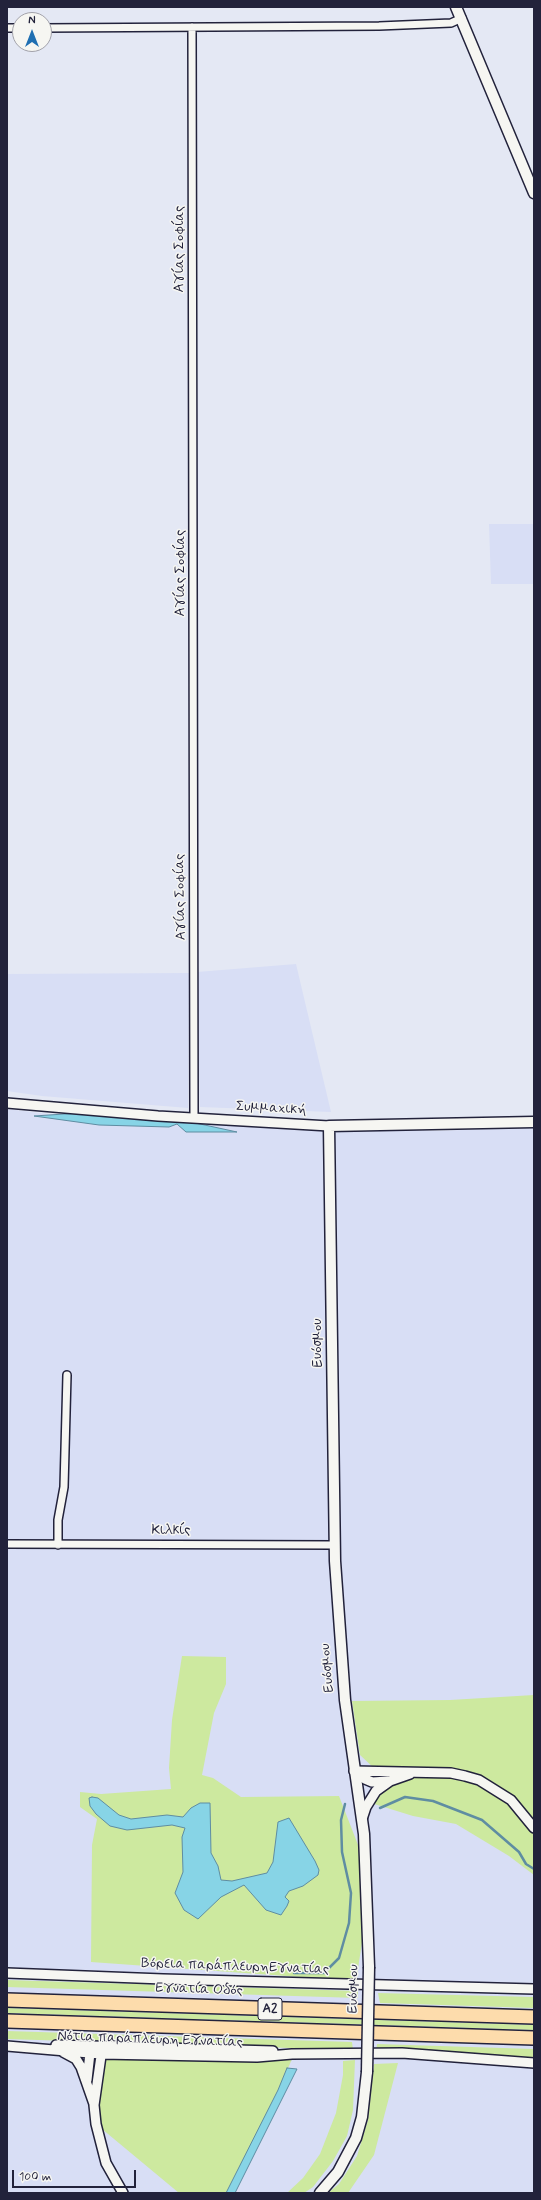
<!DOCTYPE html>
<meta charset="utf-8">
<style>
body{margin:0}
#map{position:relative;width:541px;height:2200px;overflow:hidden;background:#e4e8f4;font-family:Mynerve,sans-serif}
canvas{display:block}
.frame{position:absolute;inset:0;border:8px solid #22223b;pointer-events:none}
.north{position:absolute;left:12px;top:12px;width:40px;height:40px;box-sizing:border-box;background:#f6f6f2;border:1px solid #a1a1a9;border-radius:50%;rotate:0deg;font-size:11px;font-weight:700;line-height:16px;text-align:center;color:#22223b}
.north::after{content:'';display:block;margin:auto;width:14px;height:18px;background:#1f6fb2;clip-path:polygon(50% 0,100% 100%,50% 72%,0 100%)}
.scale{position:absolute;left:12px;top:2170px;width:124px;height:18px;box-sizing:border-box;border:2px solid #22223b;border-top:0;padding-left:5px;font-size:12px;line-height:14px;white-space:nowrap;color:#22223b;-webkit-text-stroke:3px #f6f6f2;paint-order:stroke}
</style>
<div id="map">
<canvas width="541" height="2200"></canvas>
<div class="frame"></div>
<div class="north">N</div>
<div class="scale">100 m</div>
</div>
<script>
const ctx = document.querySelector('canvas').getContext('2d');
ctx.lineJoin = 'round';
function paint(path, color) {
  ctx.fillStyle = color;
  ctx.fill(path, 'evenodd');
}
function toPath(rows) {
  const path = new Path2D();
  for (const r of rows) {
    path.moveTo(r[0], r[1]);
    for (let i = 2; i < r.length; i += 2) path.lineTo(r[i], r[i + 1]);
  }
  return path;
}
function strokePath(path, color, width, dash) {
  ctx.strokeStyle = color;
  ctx.lineWidth = width;
  ctx.lineCap = dash ? 'butt' : 'round';
  ctx.setLineDash(dash || []);
  ctx.stroke(path);
}
function write(font, color, halo, rows, align = 'center') {
  ctx.font = font + ' Mynerve,sans-serif';
  ctx.lineWidth = 3;
  ctx.setLineDash([]);
  ctx.textBaseline = 'middle';
  ctx.strokeStyle = halo;
  ctx.fillStyle = color;
  for (const [text, x, y, turn = 0] of rows) {
    ctx.save();
    ctx.translate(x, y);
    ctx.rotate((+turn || 0) * Math.PI / 180);
    ctx.textAlign = isNaN(turn) ? turn : align;
    if (halo) ctx.strokeText(text, 0, 0);
    ctx.fillText(text, 0, 0);
    ctx.restore();
  }
}
const built = toPath([
 [489,524,534,524,534,584,491,584],
 [296,964,331,1112,200,1107,197,972],
 [189,973,188,1108,42,1096,7,1091,7,974],
 [7,1109,57,1115,323,1128,438,1131,534,1127,534,2193,7,2193]
]);
const green = toPath([
 [182,1656,226,1657,226,1684,214,1713,202,1775,213,1778,241,1797,339,1796,360,1850,364,1930,356,1981,91,1962,92,1845,97,1819,80,1807,80,1792,101,1794,171,1789,169,1768,172,1720],
 [534,1695,534,1875,509,1856,456,1824,413,1816,371,1803,375,1769,360,1755,352,1701,450,1700],
 [7,1980,358,1991,358,1998,7,1987],
 [378,1993,534,1997,534,2008,380,2003],
 [7,2008,534,2025,534,2030,7,2013],
 [7,2031,352,2042,353,2050,7,2039],
 [377,2044,534,2049,534,2064,376,2053],
 [100,2059,292,2059,234,2193,179,2193,96,2124],
 [355,2060,353,2110,347,2136,333,2161,313,2187,304,2193,287,2193,303,2178,320,2154,336,2113,343,2075,343,2061],
 [398,2063,374,2155,348,2193,328,2193,339,2184,357,2156,368,2120,374,2064]
]);
const water = toPath([
 [110,1111,177,1119,237,1132,186,1132,177,1124,169,1127,99,1125,34,1116,110,1111],
 [92,1797,98,1798,119,1815,131,1819,167,1815,183,1817,191,1808,200,1803,210,1803,211,1853,218,1866,221,1880,232,1881,267,1873,273,1862,278,1822,289,1818,315,1861,319,1870,318,1875,303,1886,289,1891,285,1897,289,1901,287,1906,281,1915,266,1910,244,1885,221,1897,198,1919,184,1910,175,1893,183,1872,182,1837,185,1828,172,1825,127,1830,110,1826,96,1814,90,1806,89,1798,92,1797],
 [287,2068,297,2069,235,2193,226,2193,278,2090,287,2068]
]);
const stream = toPath([
 [380,1808,405,1797,433,1801,482,1820,519,1852,526,1864,534,1869],
 [294,1973,324,1973,339,1958,349,1923,351,1893,342,1852,341,1820,345,1804]
]);
const minor = toPath([
 [192,27,194,1118],
 [7,28,20,28],
 [44,28,379,26,451,23,462,18],
 [7,1544,335,1545],
 [58,1545,58,1520,64,1487,67,1375]
]);
const tertiary = toPath([
 [7,1103,158,1116,329,1126],
 [354,1771,451,1773,465,1776,479,1780,511,1800,534,1828],
 [354,1771,365,1779,372,1782,388,1781],
 [362,1819,366,1807,376,1791,390,1781,410,1774],
 [7,1973,163,1979,534,1989],
 [56,2045,273,2051],
 [7,2046,101,2054,257,2057,292,2054,402,2053,534,2063],
 [102,2049,94,2105,96,2124,106,2163,123,2193],
 [63,2052,76,2059,81,2067,94,2104],
 [87,2080,90,2053,94,2049]
]);
const secondary = toPath([
 [456,7,534,193],
 [369,1967,364,1834,345,1700,335,1561,329,1126,534,1122],
 [320,2193,338,2172,356,2138,362,2117,367,2072]
]);
const motorway = toPath([
 [7,2000,534,2017],
 [7,2021,534,2038]
]);
const secondaryBridge = toPath([
 [367,2072,369,1967]
]);
const shields = [
 [270,2009,24]
];
const shieldNames = [
 ["Α2",270,2009]
];
const streetNames = [
 ["Αγίας Σοφίας",180,249,-90],
 ["Αγίας Σοφίας",181,573,-90],
 ["Αγίας Σοφίας",181,897,-91],
 ["Συμμαχική",271,1109,3],
 ["Ευόσμου",318,1343,-90],
 ["Κιλκίς",171,1531],
 ["Ευόσμου",328,1668,-95],
 ["Βόρεια παράπλευρηΕγνατίας",235,1967,2],
 ["Ευόσμου",354,1989,-89],
 ["Εγνατία Οδός",199,1990,2],
 ["Νότια παράπλευρη Εγνατίας",150,2040,2]
];
paint(built, '#d8def5');
paint(green, '#cde99f');
paint(water, '#87d4e6');
strokePath(water, '#5f8da2', 1);
strokePath(stream, '#5f8da2', 2.5);
strokePath(minor, '#22223b', 10);
strokePath(tertiary, '#22223b', 12);
strokePath(secondary, '#22223b', 13);
strokePath(motorway, '#22223b', 16);
strokePath(minor, '#f6f6f2', 7);
strokePath(tertiary, '#f6f6f2', 9);
strokePath(secondary, '#f6f6f2', 10);
strokePath(motorway, '#fddcac', 13);
strokePath(secondaryBridge, '#22223b', 13, []);
strokePath(secondaryBridge, '#f6f6f2', 10);
for (const [x, y, w] of shields) {
  const box = new Path2D();
  box.roundRect(x - w / 2, y - 11, w, 22, 3);
  ctx.fillStyle = '#f6f6f2';
  ctx.fill(box);
  strokePath(box, '#22223b', 1);
}
write('bold 13px', '#22223b', null, shieldNames);
write('14px', '#22223b', '#f6f6f2', streetNames);
</script>
